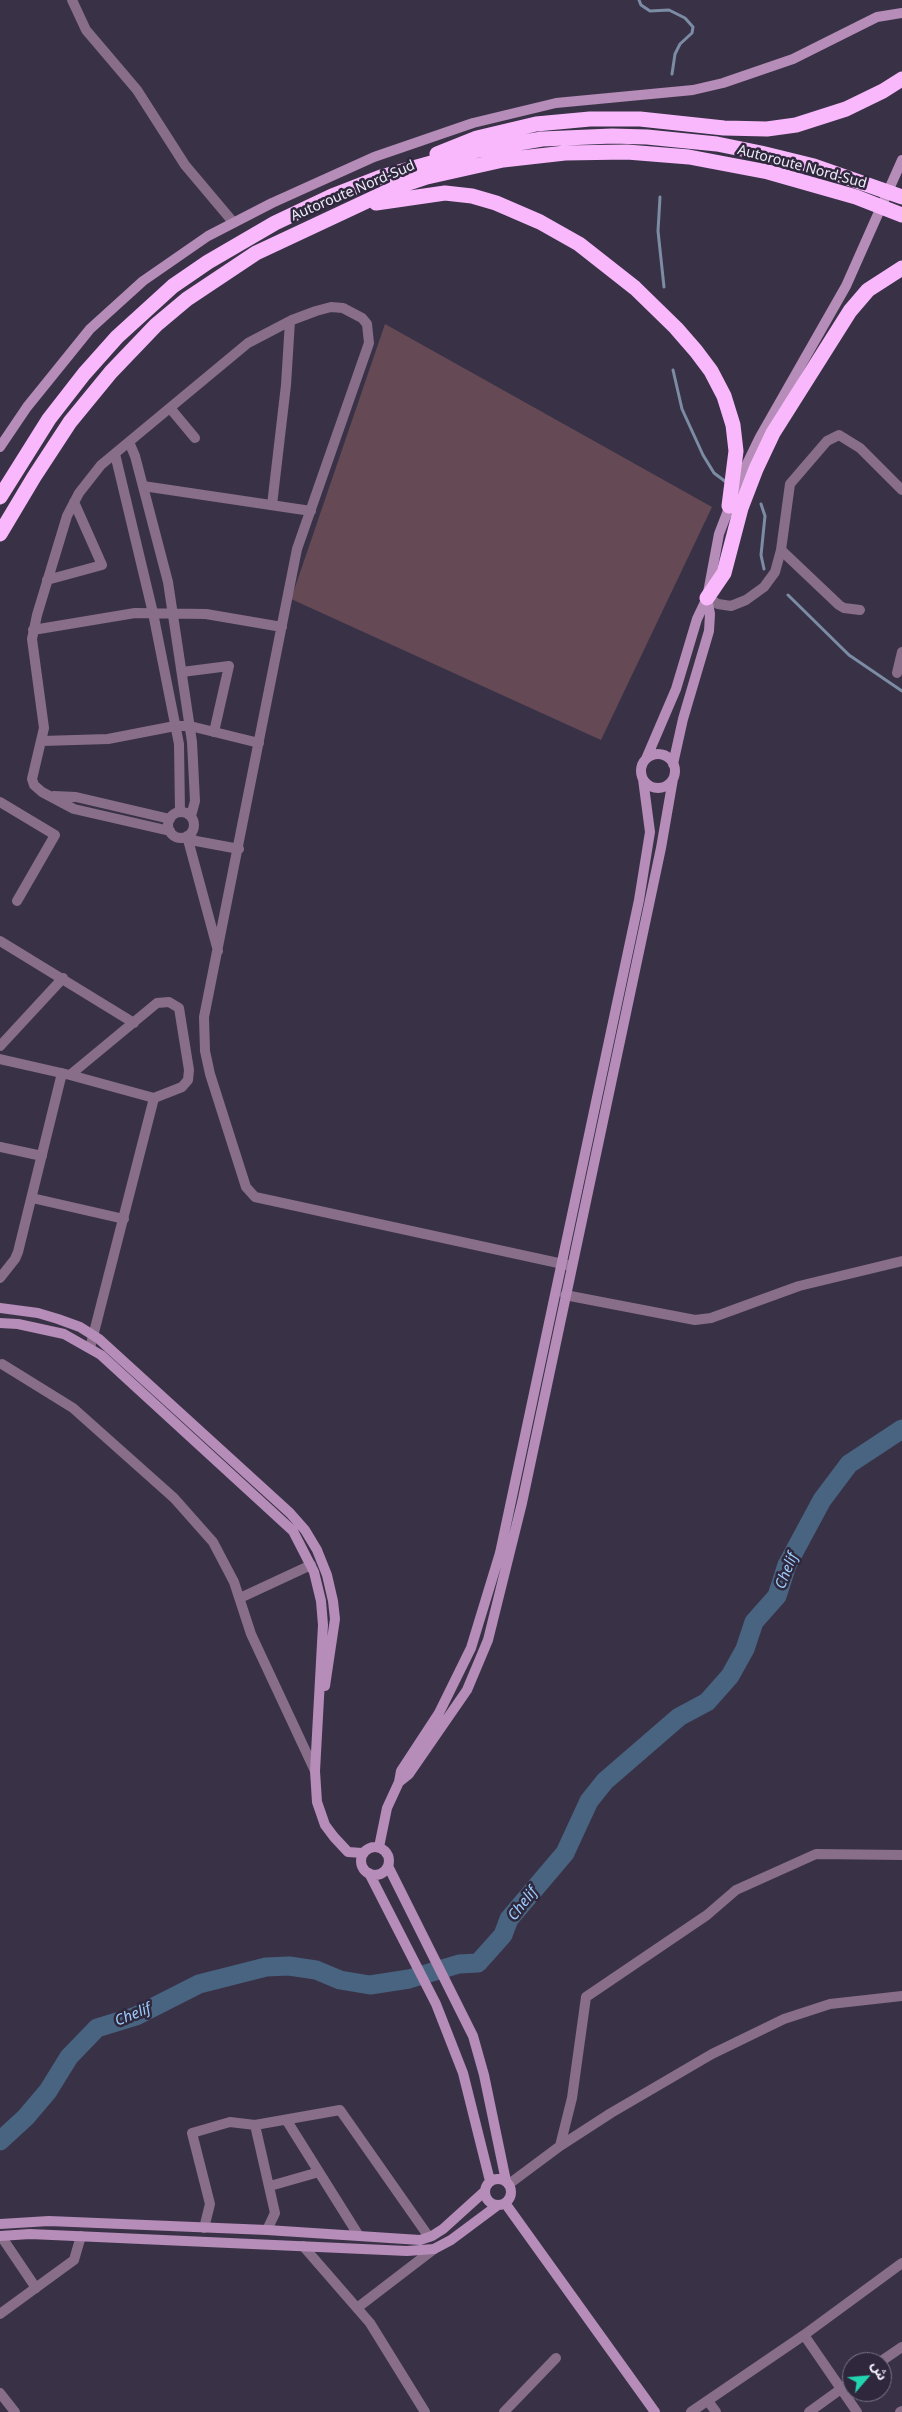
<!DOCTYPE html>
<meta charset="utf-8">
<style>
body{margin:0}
#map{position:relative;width:902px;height:2412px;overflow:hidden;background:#393247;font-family:"Noto Sans","Noto Sans Arabic",sans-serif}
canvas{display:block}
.north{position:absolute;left:842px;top:2352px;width:50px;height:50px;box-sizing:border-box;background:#2f283d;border:1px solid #7c7688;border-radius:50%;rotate:63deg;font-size:14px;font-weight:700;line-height:20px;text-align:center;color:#efebf9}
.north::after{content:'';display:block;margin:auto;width:18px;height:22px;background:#20d5b0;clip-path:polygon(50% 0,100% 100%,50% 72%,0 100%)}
</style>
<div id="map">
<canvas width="902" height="2412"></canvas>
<div class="north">ش</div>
</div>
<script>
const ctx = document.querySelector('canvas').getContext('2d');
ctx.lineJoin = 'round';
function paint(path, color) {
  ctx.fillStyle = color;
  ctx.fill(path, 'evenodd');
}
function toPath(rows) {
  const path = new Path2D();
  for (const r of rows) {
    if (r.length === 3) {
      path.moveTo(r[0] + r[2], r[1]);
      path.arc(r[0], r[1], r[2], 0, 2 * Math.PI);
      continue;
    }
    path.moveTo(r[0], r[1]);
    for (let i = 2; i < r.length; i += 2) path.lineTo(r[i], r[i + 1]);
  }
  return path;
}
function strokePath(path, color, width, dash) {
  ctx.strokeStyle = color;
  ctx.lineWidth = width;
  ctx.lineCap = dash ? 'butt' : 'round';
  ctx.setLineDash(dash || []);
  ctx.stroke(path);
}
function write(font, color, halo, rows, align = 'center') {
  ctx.font = font + ' "Noto Sans",sans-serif';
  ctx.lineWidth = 5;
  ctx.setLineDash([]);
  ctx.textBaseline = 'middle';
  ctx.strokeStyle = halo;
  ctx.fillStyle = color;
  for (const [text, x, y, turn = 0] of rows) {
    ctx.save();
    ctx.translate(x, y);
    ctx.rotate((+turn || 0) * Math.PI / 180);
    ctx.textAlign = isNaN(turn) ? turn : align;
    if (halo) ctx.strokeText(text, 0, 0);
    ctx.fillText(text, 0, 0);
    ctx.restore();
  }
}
const green = toPath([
 [385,324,712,507,601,740,291,599]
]);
const stream = toPath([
 [639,0,641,5,650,11,669,10,685,18,693,27,692,33,680,44,675,54,672,74],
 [660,197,658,231,664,287],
 [673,370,682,409,703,455,714,473,726,482],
 [761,504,765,516,761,555,764,569],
 [788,595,849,655,902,691]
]);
const river = toPath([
 [0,2141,26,2117,48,2091,69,2057,97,2028,136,2016,199,1984,266,1967,289,1966,316,1970,340,1980,370,1985,409,1979,459,1964,478,1963,503,1935,509,1919,565,1853,589,1801,605,1781,679,1717,707,1702,730,1676,745,1649,754,1622,777,1596,787,1565,822,1500,849,1464,902,1429]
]);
const street = toPath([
 [72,0,86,30,137,90,185,165,233,222],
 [170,408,195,438],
 [129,442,135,456,168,582,192,742,195,801,191,816],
 [115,454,153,613,179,744,180,812],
 [143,486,311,511],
 [272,505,286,385,290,321],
 [781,550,839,605,844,608,860,610],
 [47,580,102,565,74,502],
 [707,598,718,604,731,606,746,600,764,587,775,572,781,550,790,484,827,441,839,435,860,448,902,490],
 [33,630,135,613,206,614,282,627],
 [182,672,229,666,214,732],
 [897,673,902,652],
 [42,741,108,739,175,726,190,726,259,743],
 [54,796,76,797,170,819],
 [0,802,55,835,17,901],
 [181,825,13],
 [170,831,74,809,42,792,34,785,32,779,44,728,32,639,37,615,67,516,79,493,101,465,248,343,292,320,316,311,331,307,343,308,362,318,367,324,369,343,297,549,204,1017,205,1051,210,1074,246,1187,255,1197,572,1266],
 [187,836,218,951],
 [187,836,196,841,239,849],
 [0,941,134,1023],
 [0,1046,63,978],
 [0,1059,70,1075,154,1098],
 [70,1075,157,1003,169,1002,179,1008,189,1070,188,1080,182,1087,154,1098,90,1348],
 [0,1147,42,1156],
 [32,1198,124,1219],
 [0,1278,15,1259,18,1252,62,1073],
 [565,1295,695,1320,711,1318,799,1286,902,1261],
 [2,1364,73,1408,174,1498,213,1542,234,1582,251,1634,315,1771],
 [240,1598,311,1565],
 [287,2121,359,2236],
 [255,2125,275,2213,267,2230],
 [560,2146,572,2098,586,1997,707,1915,736,1890,816,1854,902,1855],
 [509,2184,560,2146,611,2113,712,2054,784,2019,830,2004,902,1996],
 [270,2186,319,2172],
 [204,2228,210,2204,192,2133,230,2122,255,2125,340,2110,429,2237],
 [1,2236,36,2288],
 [303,2246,370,2323,425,2412],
 [357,2308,434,2249],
 [0,2314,74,2260,81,2236],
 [804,2335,857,2412],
 [880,2362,902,2347],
 [0,2393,15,2412],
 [708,2401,716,2412],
 [504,2412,556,2358],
 [691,2412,804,2335,902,2263],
 [809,2412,852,2381],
 [900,2412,902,2411]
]);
const secondary = toPath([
 [0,447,27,407,90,329,143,281,208,236,272,203,374,157,473,123,556,103,693,90,723,83,793,59,877,17,902,13],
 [658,771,17],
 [646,759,676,689,697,619,707,598,719,534,742,474,760,437,846,286,902,160],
 [673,764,683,719,709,631,710,614,707,598],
 [0,1308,38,1313,58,1319,80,1327,99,1339,290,1513,305,1530,317,1550,327,1575,333,1601,335,1619,325,1686],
 [0,1323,18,1324,64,1334,101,1355,293,1531,314,1572,321,1601,323,1625,315,1771,317,1802,325,1825,334,1837,348,1852,362,1853],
 [399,1782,409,1774,467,1690,488,1640,522,1503,661,848,673,779],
 [375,1861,14],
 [379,1847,387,1808,399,1782,401,1771,439,1713,471,1648,500,1553,639,900,650,832,643,779],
 [388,1866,473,2036,484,2075,506,2181],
 [369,1873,436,2004,463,2073,490,2181],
 [498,2192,13],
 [505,2203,655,2412],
 [0,2224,49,2221,267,2230,420,2240,432,2236,443,2229,485,2191],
 [0,2236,30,2234,407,2251,434,2249,451,2240,498,2205]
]);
const highway = toPath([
 [437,154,477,138,536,124,590,119,640,119,724,128,767,129,796,125,846,109,883,91,902,79],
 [376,203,445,193,472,196,496,203,540,222,579,244,635,288,676,328,696,351,711,371,724,396,733,425,736,451,729,506],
 [0,497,49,419,84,374,117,337,173,286,208,262,275,223,332,196,381,177,478,150,542,139,612,136,647,137,717,144,761,153,814,166,902,197],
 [0,534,34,477,70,422,111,372,156,325,187,299,256,253,397,187,427,177,503,160,565,153,627,152,689,157,768,172,856,197,902,215],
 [707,598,724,573,741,508,756,469,773,433,850,311,868,290,902,268]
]);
const streetNames = [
 ["Autoroute Nord-Sud",802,167,15],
 ["Autoroute Nord-Sud",353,191,-23]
];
const waterNames = [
 ["Chelif",787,1571,-68],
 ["Chelif",523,1904,-52],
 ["Chelif",133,2015,-22]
];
paint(green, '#654955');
strokePath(stream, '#7b8ca4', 3);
strokePath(river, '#496480', 19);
strokePath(street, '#886e89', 10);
strokePath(secondary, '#b68cb8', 10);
strokePath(highway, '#f9b8fc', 15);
write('14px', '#efebf9', '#2f283d', streetNames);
write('italic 15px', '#9cccfd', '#2f283d', waterNames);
</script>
